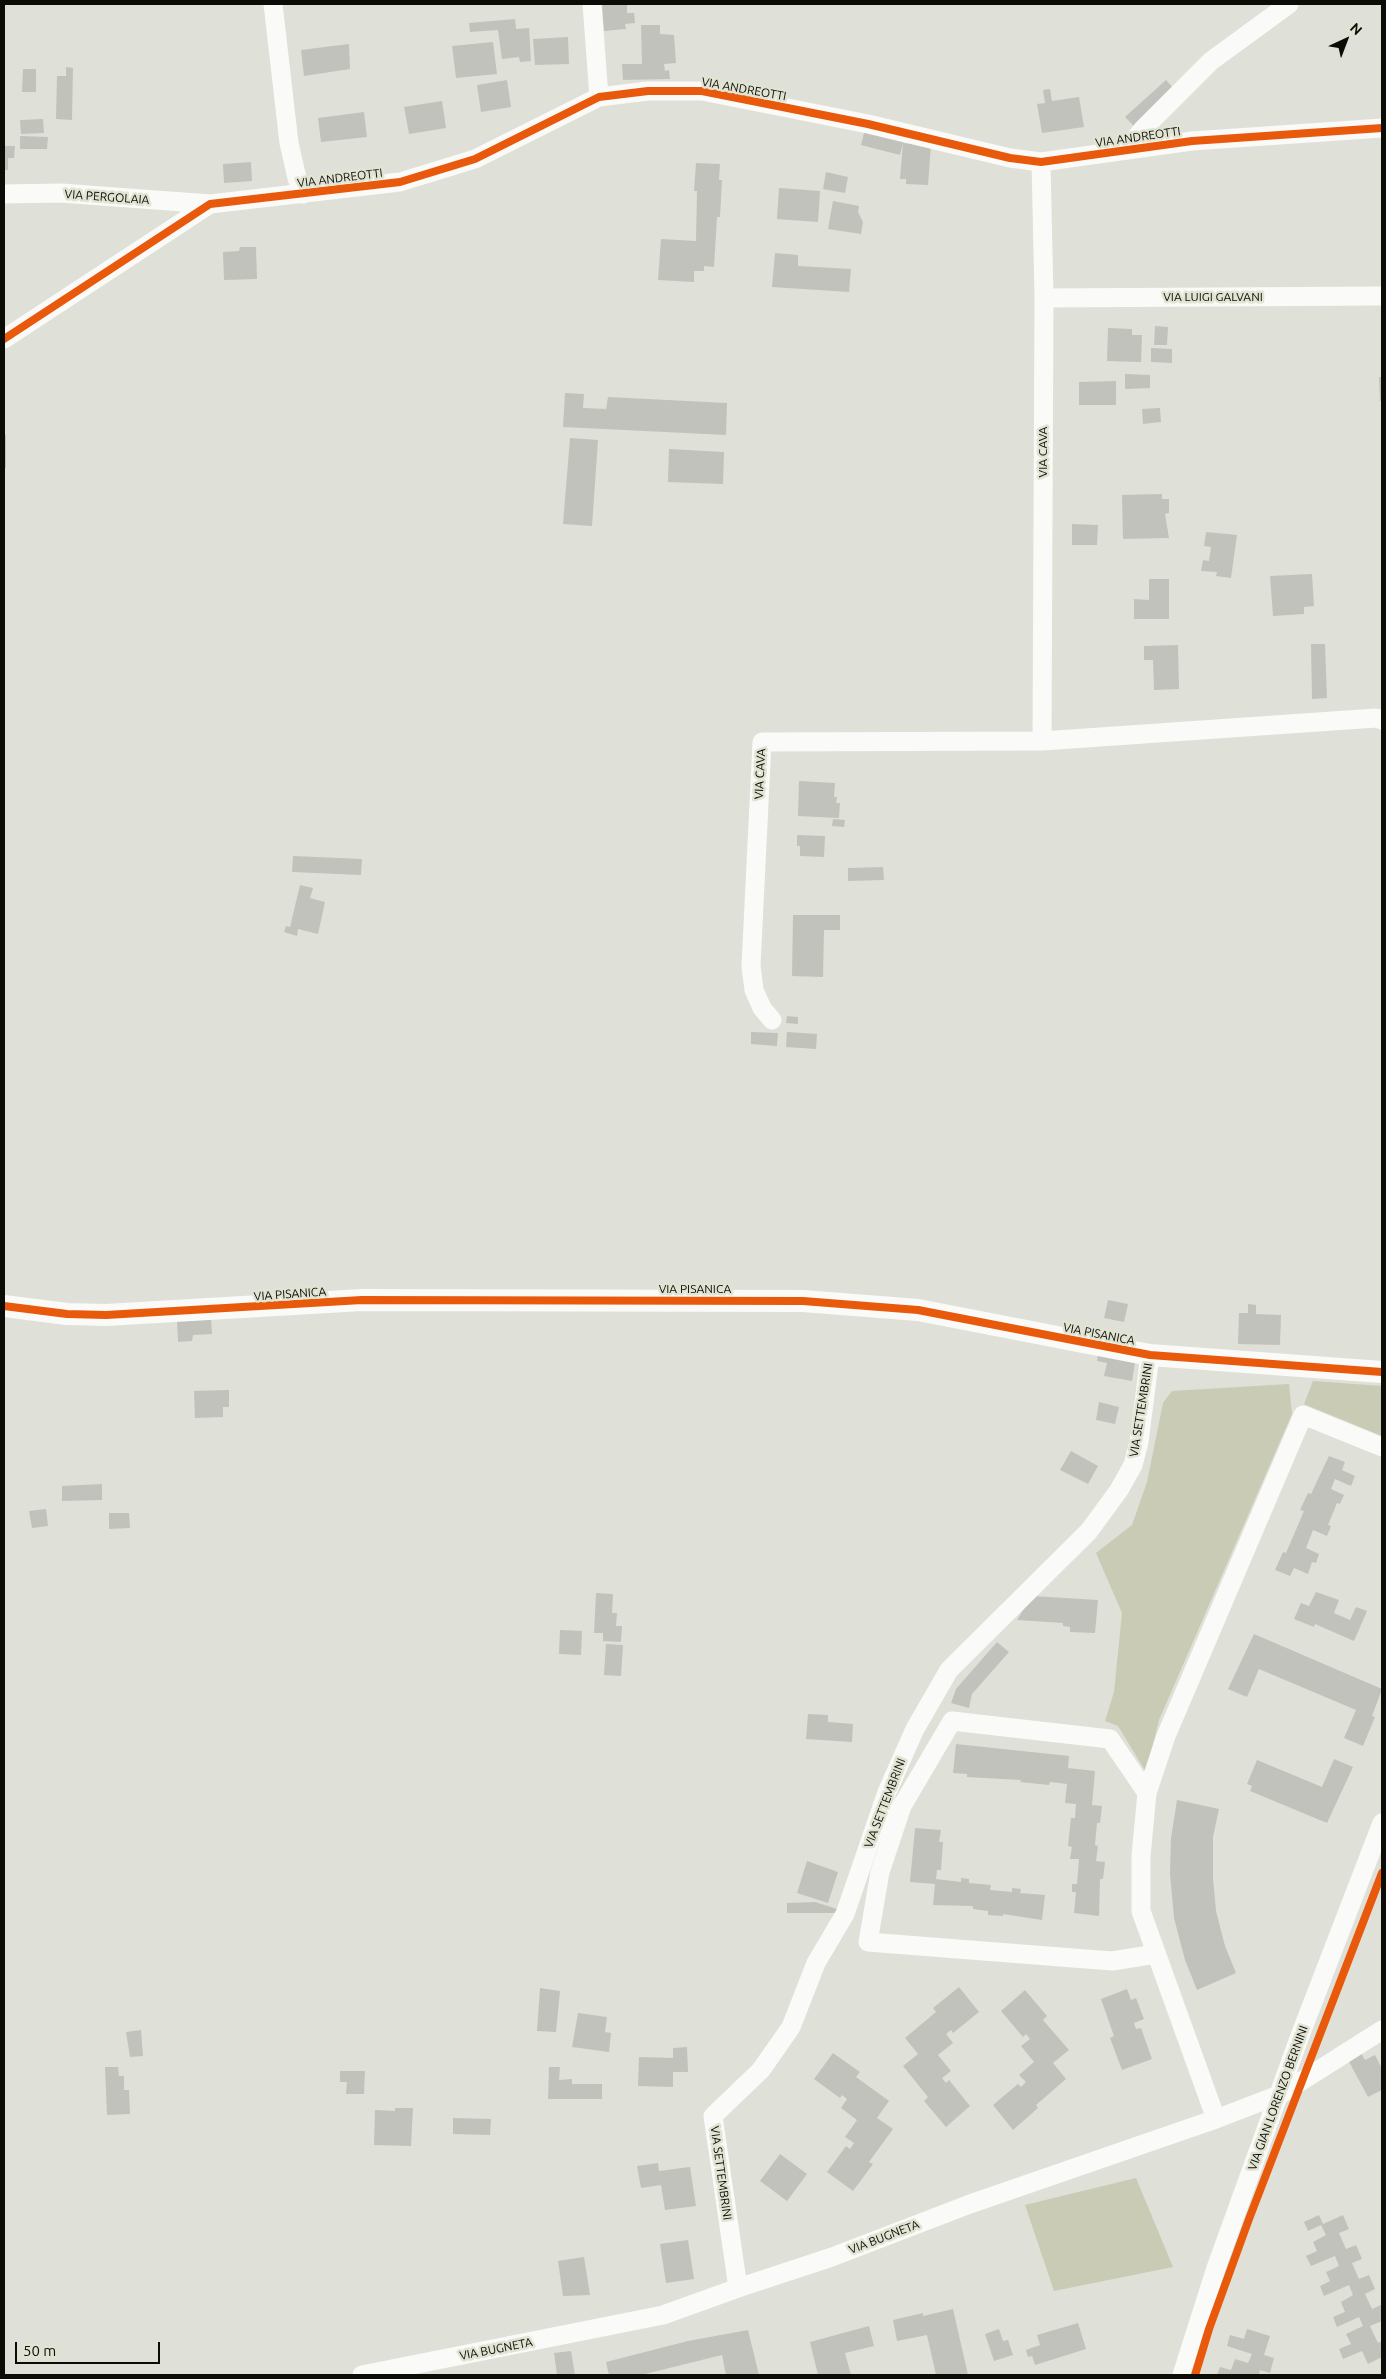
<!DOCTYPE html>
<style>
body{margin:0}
#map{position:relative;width:1386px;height:2379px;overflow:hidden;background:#dfe0d7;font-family:Ubuntu,sans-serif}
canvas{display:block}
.frame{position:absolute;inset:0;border:5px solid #0c0c07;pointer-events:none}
.north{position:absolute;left:1321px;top:15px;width:50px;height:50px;-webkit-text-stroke:4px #e2e4d3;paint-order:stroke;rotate:43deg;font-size:14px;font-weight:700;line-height:20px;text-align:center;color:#0c0c07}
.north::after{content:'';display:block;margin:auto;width:18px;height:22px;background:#0c0c07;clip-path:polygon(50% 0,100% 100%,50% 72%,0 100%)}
.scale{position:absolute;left:15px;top:2342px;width:145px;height:22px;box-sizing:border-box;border:2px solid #0c0c07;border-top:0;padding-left:6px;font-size:15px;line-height:18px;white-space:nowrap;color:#0c0c07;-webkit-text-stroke:4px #e2e4d3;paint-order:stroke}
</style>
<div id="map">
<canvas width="1386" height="2379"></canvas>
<div class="frame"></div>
<div class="north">N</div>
<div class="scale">50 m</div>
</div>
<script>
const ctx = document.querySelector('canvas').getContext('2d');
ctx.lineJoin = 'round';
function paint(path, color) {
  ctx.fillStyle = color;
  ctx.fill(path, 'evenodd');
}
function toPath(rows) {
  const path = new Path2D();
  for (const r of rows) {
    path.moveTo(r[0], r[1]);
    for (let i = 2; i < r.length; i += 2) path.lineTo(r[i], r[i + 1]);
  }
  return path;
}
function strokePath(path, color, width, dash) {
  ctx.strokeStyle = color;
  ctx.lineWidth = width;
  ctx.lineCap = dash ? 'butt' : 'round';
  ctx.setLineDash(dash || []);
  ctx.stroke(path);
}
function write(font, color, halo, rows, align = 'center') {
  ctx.font = font + ' Ubuntu,sans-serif';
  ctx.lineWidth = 5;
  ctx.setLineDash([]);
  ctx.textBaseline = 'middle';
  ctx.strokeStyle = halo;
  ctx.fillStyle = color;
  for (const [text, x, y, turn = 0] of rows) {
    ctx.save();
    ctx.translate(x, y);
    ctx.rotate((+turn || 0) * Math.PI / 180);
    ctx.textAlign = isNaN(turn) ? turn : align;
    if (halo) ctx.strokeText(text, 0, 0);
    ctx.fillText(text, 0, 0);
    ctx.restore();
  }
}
const green = toPath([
 [1313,1381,1382,1386,1382,1436,1304,1404],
 [1289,1384,1292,1414,1159,1720,1146,1772,1118,1726,1105,1721,1114,1692,1122,1613,1096,1553,1132,1525,1147,1482,1163,1403,1172,1391],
 [1136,2178,1173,2267,1054,2291,1025,2205]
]);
const building = toPath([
 [602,4,627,4,627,13,634,13,635,23,625,24,626,29,604,31],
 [515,19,516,29,529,28,531,61,520,62,519,57,502,59,498,30,470,32,469,23],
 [641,25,660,25,660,34,674,35,676,63,664,64,665,71,669,70,670,79,623,80,622,64,642,64],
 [568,37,569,64,535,65,533,39],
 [493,42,497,74,456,78,452,46],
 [349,44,350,69,304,76,301,50],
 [66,67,73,68,72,120,56,119,57,76,66,76],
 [23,69,36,69,36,92,22,92],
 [507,80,511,107,481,112,477,85],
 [1166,80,1175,90,1136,128,1125,117],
 [1050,89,1052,101,1079,97,1084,127,1042,133,1037,104,1045,103,1043,90],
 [442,101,446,128,409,134,404,107],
 [364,112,367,137,321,142,318,118],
 [43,119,44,133,21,134,20,120],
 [865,129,904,139,900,155,861,145],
 [20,136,48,137,47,149,20,149],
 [903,143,931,145,928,185,906,184,906,179,900,179],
 [4,146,15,146,14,158,8,158,8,170,4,170],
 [251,162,252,181,224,183,223,164],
 [696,163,720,164,719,180,722,180,720,217,717,217,714,267,704,266,704,271,694,271,694,282,658,280,661,239,696,241,697,191,694,191],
 [826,172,848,177,845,193,823,189],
 [779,188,820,191,818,222,777,219],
 [833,201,859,206,858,212,863,222,861,234,828,229],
 [240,247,256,247,257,279,224,280,223,252,239,251],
 [775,253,798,255,798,266,851,269,849,292,772,287],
 [1155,326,1168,327,1167,345,1154,345],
 [1108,328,1132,329,1132,335,1142,335,1141,362,1107,361],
 [1151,348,1172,349,1172,363,1151,362],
 [1125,374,1150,375,1150,388,1125,389],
 [1379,377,1382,377,1382,401,1380,401],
 [1116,381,1116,405,1079,405,1079,382],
 [565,393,584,394,583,408,606,409,608,397,727,403,726,435,563,427],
 [1160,408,1161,422,1143,424,1142,409],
 [4,435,6,435,6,468,4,468],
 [570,438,598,440,592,526,563,524],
 [669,449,724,452,723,484,668,482],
 [1162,494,1162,499,1169,499,1169,513,1165,514,1169,538,1123,539,1122,495],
 [1072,524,1098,525,1097,545,1072,545],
 [1206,532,1237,535,1231,578,1216,576,1217,572,1201,571,1203,560,1209,561,1211,547,1204,546],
 [1312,574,1314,606,1304,607,1304,614,1273,616,1270,576],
 [1149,579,1169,579,1169,619,1134,619,1134,599,1149,600],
 [1311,644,1325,644,1327,698,1312,699],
 [1178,645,1179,689,1154,690,1153,660,1144,660,1144,646],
 [799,781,835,783,834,797,837,797,836,803,840,803,839,818,798,816],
 [833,819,845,820,844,827,832,826],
 [797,835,825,836,824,857,800,856,800,846,797,846],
 [293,856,362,859,361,875,292,872],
 [883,867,884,880,848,881,848,868],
 [300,885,313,888,310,898,325,902,318,934,298,929,297,936,284,932,286,926,290,927],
 [793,915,840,915,840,930,824,930,823,977,792,976],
 [787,1016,798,1017,798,1024,786,1023],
 [751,1032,778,1033,777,1046,751,1044],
 [787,1032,817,1034,816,1049,786,1047],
 [1108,1300,1128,1304,1124,1322,1104,1318],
 [1248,1304,1256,1305,1256,1314,1281,1315,1280,1345,1238,1344,1239,1313,1248,1313],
 [211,1318,212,1334,193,1335,192,1341,178,1342,177,1320],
 [1099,1350,1136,1357,1132,1381,1104,1376,1107,1363,1097,1361],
 [229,1390,229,1407,223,1407,223,1417,195,1418,194,1391],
 [1099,1402,1119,1407,1115,1424,1096,1420],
 [1071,1451,1098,1466,1088,1484,1060,1470],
 [1329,1456,1345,1462,1342,1470,1355,1476,1351,1486,1335,1479,1331,1489,1344,1495,1340,1504,1337,1503,1328,1525,1331,1526,1327,1536,1313,1530,1306,1548,1319,1554,1316,1563,1312,1562,1308,1574,1294,1568,1290,1576,1275,1570,1283,1552,1286,1553,1304,1511,1300,1510,1308,1493,1311,1494],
 [102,1484,102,1500,62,1501,62,1486],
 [46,1509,48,1526,32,1528,29,1511],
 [109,1513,129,1513,130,1528,109,1529],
 [1316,1592,1339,1600,1334,1613,1350,1620,1356,1607,1367,1611,1354,1641,1315,1624,1314,1627,1294,1619,1301,1603,1309,1606],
 [596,1593,613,1594,612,1613,617,1613,616,1626,622,1626,621,1642,603,1641,603,1633,594,1633],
 [1032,1596,1098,1600,1095,1633,1070,1632,1070,1627,1063,1626,1063,1623,1017,1620],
 [560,1630,582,1631,581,1655,559,1654],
 [1254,1634,1382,1689,1372,1716,1375,1717,1363,1746,1344,1738,1356,1710,1259,1669,1247,1697,1228,1689],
 [997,1642,1009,1652,972,1694,969,1708,951,1703,956,1689],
 [606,1644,623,1645,621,1676,604,1675],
 [808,1714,828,1715,828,1722,853,1724,852,1742,806,1739],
 [956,1744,1069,1756,1068,1768,1095,1771,1092,1805,1102,1806,1100,1823,1097,1823,1095,1845,1098,1846,1096,1861,1105,1862,1103,1879,1100,1879,1099,1916,1074,1913,1076,1892,1072,1892,1072,1884,1077,1884,1079,1859,1070,1859,1072,1847,1068,1846,1071,1818,1075,1818,1076,1804,1065,1803,1067,1784,1050,1782,1049,1785,1020,1782,1021,1780,967,1777,967,1774,953,1773],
 [1334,1759,1353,1767,1327,1823,1250,1791,1252,1786,1247,1784,1257,1760,1322,1787],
 [1177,1800,1219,1809,1213,1837,1213,1878,1216,1911,1225,1946,1236,1973,1197,1990,1185,1960,1174,1918,1170,1874,1171,1838],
 [915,1828,941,1830,939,1842,943,1842,941,1870,937,1870,936,1879,961,1882,961,1878,969,1879,969,1883,991,1885,990,1890,1012,1892,1012,1888,1021,1889,1020,1893,1045,1895,1042,1920,1003,1914,1003,1916,988,1915,988,1911,973,1909,973,1906,933,1905,935,1884,910,1882],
 [807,1861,838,1872,828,1903,797,1893],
 [815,1902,837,1909,836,1913,787,1913,787,1903],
 [959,1987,979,2012,953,2033,951,2030,946,2034,953,2043,938,2055,951,2071,942,2078,946,2083,949,2080,970,2106,946,2127,924,2101,928,2097,903,2066,918,2054,905,2038,936,2012,933,2008],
 [540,1988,560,1991,556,2032,537,2031],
 [1127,1989,1131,2000,1136,1998,1144,2019,1134,2023,1136,2029,1141,2028,1152,2059,1122,2070,1110,2038,1114,2036,1101,1999],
 [1025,1990,1047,2016,1043,2020,1069,2050,1053,2063,1066,2079,1036,2105,1038,2108,1013,2130,993,2105,1018,2084,1021,2087,1026,2082,1019,2075,1034,2062,1021,2046,1030,2039,1026,2034,1023,2037,1001,2011],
 [578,2013,607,2017,605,2032,611,2033,609,2052,572,2047],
 [141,2030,143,2056,130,2057,126,2032],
 [687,2047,688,2072,673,2072,673,2087,638,2086,639,2057,673,2058,673,2048],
 [1360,2051,1365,2060,1375,2055,1382,2069,1382,2090,1368,2097,1347,2058],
 [833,2053,860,2072,856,2077,889,2101,877,2118,893,2129,869,2162,873,2164,853,2191,827,2172,846,2146,850,2149,854,2143,845,2137,857,2120,841,2108,847,2099,842,2095,840,2098,814,2079],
 [105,2067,118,2067,119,2076,124,2076,124,2090,129,2090,130,2114,107,2115],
 [549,2067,560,2067,559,2080,572,2079,572,2084,602,2084,602,2099,548,2099],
 [340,2071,365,2071,364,2094,346,2094,347,2082,340,2082],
 [395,2108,413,2108,411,2146,374,2145,375,2110,395,2111],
 [453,2118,491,2119,490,2135,453,2134],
 [780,2154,807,2174,787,2201,760,2181],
 [658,2163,659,2171,690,2167,696,2206,665,2210,661,2185,641,2188,637,2166],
 [1319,2215,1323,2224,1343,2215,1349,2229,1339,2233,1346,2249,1356,2245,1362,2259,1352,2263,1359,2279,1369,2275,1375,2289,1365,2294,1372,2309,1381,2305,1382,2307,1382,2321,1370,2326,1378,2343,1382,2341,1382,2357,1368,2364,1362,2351,1343,2359,1339,2349,1351,2344,1346,2334,1363,2326,1359,2317,1337,2327,1333,2317,1345,2312,1341,2302,1353,2295,1349,2285,1324,2296,1320,2286,1330,2281,1326,2272,1339,2266,1335,2256,1311,2266,1306,2256,1317,2251,1313,2242,1326,2235,1321,2225,1308,2231,1304,2222],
 [688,2240,694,2279,666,2283,660,2244],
 [584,2257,590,2295,563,2296,558,2261],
 [953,2309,968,2375,936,2375,927,2335,897,2341,893,2320,923,2313,923,2316],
 [1078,2323,1086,2349,1035,2365,1032,2356,1028,2357,1026,2350,1040,2345,1037,2335],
 [869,2326,874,2346,845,2353,851,2375,818,2375,810,2342],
 [999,2329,1003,2341,1008,2340,1013,2355,994,2361,985,2334],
 [1247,2329,1270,2336,1264,2355,1274,2358,1270,2373,1260,2370,1259,2375,1217,2375,1220,2367,1231,2370,1235,2359,1248,2363,1252,2354,1227,2346,1230,2335,1244,2339],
 [748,2330,759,2375,726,2375,722,2355,641,2375,609,2375,606,2362,688,2341],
 [571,2351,575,2375,557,2375,554,2353]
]);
const minor = toPath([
 [273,4,289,143,297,178,303,194],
 [592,4,599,97],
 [1126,150,1143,129,1211,61,1289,4],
 [4,194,61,193,210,204],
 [1044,298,1382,296],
 [4,339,210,204,400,182,475,159,599,97,648,91,702,91,868,124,1010,158,1041,162,1192,141,1382,128],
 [1042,741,1376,718,1382,720],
 [772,1020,762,1008,754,990,751,966,762,742,1042,741,1044,298,1041,162],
 [1147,1793,1110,1739,952,1721,902,1806,880,1872,868,1942,1112,1961,1156,1954],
 [1216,2119,1141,1911,1141,1856,1147,1793,1166,1736,1303,1415,1382,1447],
 [738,2288,713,2116,761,2070,791,2027,816,1963,845,1914,887,1792,915,1729,949,1670,1089,1531,1119,1490,1133,1465,1139,1442,1150,1355],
 [362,2375,663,2315,738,2288,832,2257,970,2204,1216,2119,1281,2094,1382,2030],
 [1182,2375,1216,2268,1301,2033,1382,1823]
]);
const tertiary = toPath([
 [4,1306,67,1314,106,1315,362,1300,803,1301,918,1310,1150,1355,1382,1372]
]);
const cycleway = toPath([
 [4,339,210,204,400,182,475,159,599,97,648,91,702,91,868,124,1010,158,1041,162,1192,141,1382,128],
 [4,1306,67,1314,106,1315,362,1300,803,1301,918,1310,1150,1355,1382,1372],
 [1195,2375,1209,2329,1249,2219,1382,1873]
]);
const streetNames = [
 ["VIA ANDREOTTI",744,89,10],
 ["VIA ANDREOTTI",1138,137,-8],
 ["VIA ANDREOTTI",340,178,-7],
 ["VIA PERGOLAIA",107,197,4],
 ["VIA LUIGI GALVANI",1213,297],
 ["VIA CAVA",1043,452,-90],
 ["VIA CAVA",760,774,-87],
 ["VIA PISANICA",695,1289],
 ["VIA PISANICA",290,1294,-4],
 ["VIA PISANICA",1099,1334,11],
 ["VIA SETTEMBRINI",1141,1410,-81],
 ["VIA SETTEMBRINI",885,1803,-69],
 ["VIA GIAN LORENZO BERNINI",1278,2098,-70],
 ["VIA SETTEMBRINI",721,2173,82],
 ["VIA BUGNETA",884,2237,-21],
 ["VIA BUGNETA",496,2349,-11]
];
paint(green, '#c9cbb4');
paint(building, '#c2c2bc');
strokePath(minor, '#fafaf9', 19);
strokePath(tertiary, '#fafaf9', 22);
strokePath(cycleway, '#e8590c', 8);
write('12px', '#0c0c07', '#e2e4d3', streetNames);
</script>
